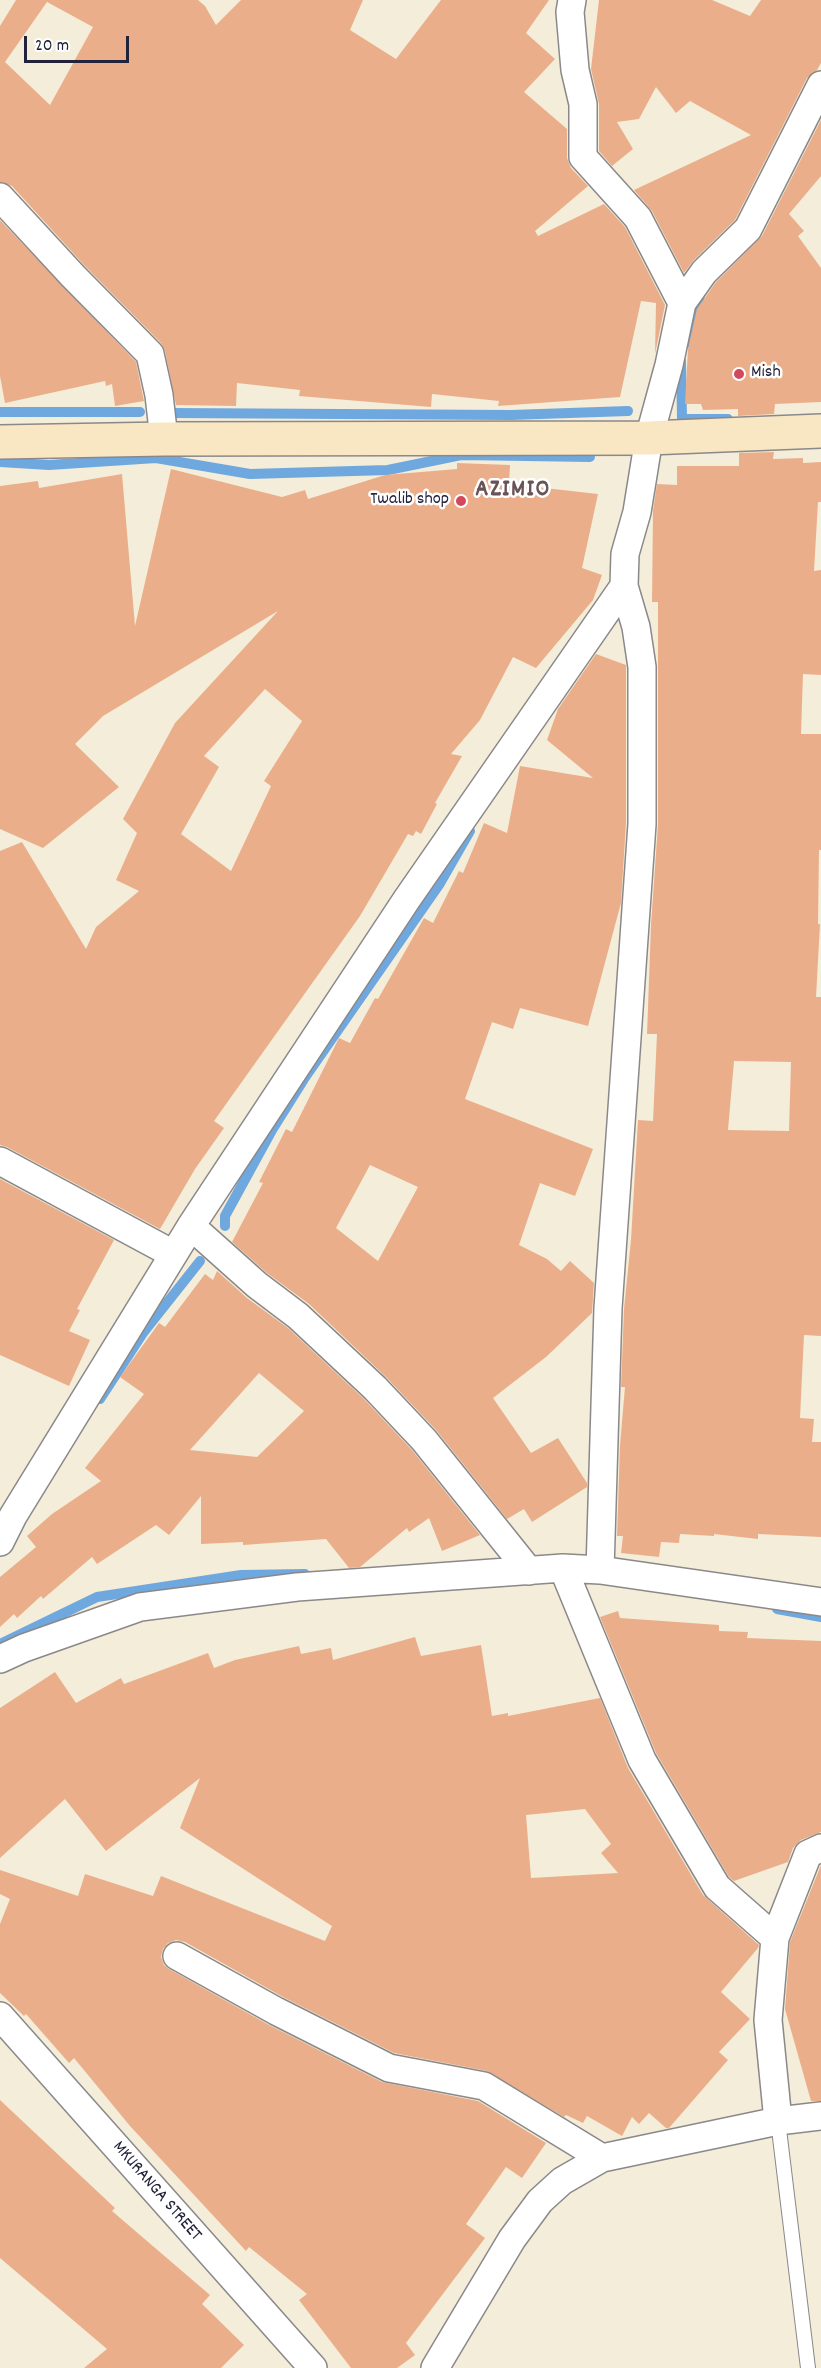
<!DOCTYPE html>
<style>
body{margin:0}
#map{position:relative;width:821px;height:2368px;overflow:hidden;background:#f4edd9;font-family:Dekko,sans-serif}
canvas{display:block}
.scale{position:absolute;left:24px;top:36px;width:105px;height:27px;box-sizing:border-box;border:3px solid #22223b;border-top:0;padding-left:8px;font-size:18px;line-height:21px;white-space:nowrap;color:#22223b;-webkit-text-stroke:4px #fff;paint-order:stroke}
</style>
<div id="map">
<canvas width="821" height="2368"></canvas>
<div class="scale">20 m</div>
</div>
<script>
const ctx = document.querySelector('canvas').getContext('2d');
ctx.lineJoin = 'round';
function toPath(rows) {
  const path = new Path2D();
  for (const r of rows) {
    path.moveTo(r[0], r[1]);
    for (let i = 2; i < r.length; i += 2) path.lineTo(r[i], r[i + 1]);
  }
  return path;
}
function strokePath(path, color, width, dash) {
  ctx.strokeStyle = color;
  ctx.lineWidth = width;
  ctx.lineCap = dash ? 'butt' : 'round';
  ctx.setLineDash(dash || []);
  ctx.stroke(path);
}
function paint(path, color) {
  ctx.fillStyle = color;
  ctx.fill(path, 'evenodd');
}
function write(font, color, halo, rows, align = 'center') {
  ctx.font = font + ' Dekko,sans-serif';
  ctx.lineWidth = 5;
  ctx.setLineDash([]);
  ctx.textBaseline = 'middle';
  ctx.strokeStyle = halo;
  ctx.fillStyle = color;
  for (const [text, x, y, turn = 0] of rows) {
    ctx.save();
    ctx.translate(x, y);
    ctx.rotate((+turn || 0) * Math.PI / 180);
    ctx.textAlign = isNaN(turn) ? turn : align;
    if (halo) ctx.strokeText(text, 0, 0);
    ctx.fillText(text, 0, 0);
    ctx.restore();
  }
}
const stream = toPath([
 [686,343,701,292],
 [681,361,682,419,728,419],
 [0,412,140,412],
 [170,413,511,415,628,411],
 [0,462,49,465,156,458,250,474,388,470,461,455,590,457],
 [225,1226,225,1216,272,1130,304,1079,439,885,470,831],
 [100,1399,143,1333,200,1261],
 [777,1609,821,1617],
 [0,1644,97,1597,241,1575,305,1574]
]);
const building = toPath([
 [16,0,198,0,205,6,216,25,241,0,363,0,350,30,396,59,441,0,549,0,526,33,555,59,524,92,567,129,567,158,571,168,588,186,535,231,538,236,604,204,625,227,665,305,655,354,656,303,641,301,620,397,498,406,499,401,432,394,431,407,299,396,300,390,237,383,236,406,176,405,165,351,161,343,84,265,12,186,0,182,0,26],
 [47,2,93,27,50,105,5,62],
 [599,0,712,0,750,16,761,0,821,0,821,63,817,70,807,78,735,220,693,261,684,273,652,211,634,190,751,135,690,101,676,113,656,87,639,119,617,122,633,149,612,166,599,151,599,104,591,69],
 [821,120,821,176,789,214,804,231,798,236,821,268,821,402,775,404,774,414,738,416,738,409,703,410,701,404,685,404,688,349,697,309,716,282,762,236],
 [0,220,136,362,144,401,115,406,112,384,106,386,105,381,5,403,0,376],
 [774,452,773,459,803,458,803,463,821,462,821,502,818,502,814,571,821,570,821,675,803,674,801,734,821,734,821,850,819,850,818,924,820,924,816,997,821,997,821,1336,804,1335,800,1418,814,1419,812,1442,821,1442,821,1537,758,1534,758,1539,714,1534,714,1536,680,1534,679,1543,661,1542,659,1557,621,1553,623,1536,617,1536,620,1445,625,1387,621,1387,624,1309,631,1240,638,1120,653,1121,657,1034,647,1034,651,925,658,824,658,602,652,602,653,511,657,484,677,485,677,466,739,466,739,453],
 [734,1061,791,1062,789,1131,728,1130],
 [457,463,510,465,509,484,598,494,582,568,602,575,593,600,536,668,513,657,480,720,451,754,462,756,435,803,437,804,421,834,416,831,413,836,408,834,360,916,214,1121,224,1128,195,1169,160,1229,7,1147,0,1145,0,851,22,842,86,949,96,927,139,891,116,880,137,833,123,819,175,723,278,611,103,716,75,744,119,787,43,848,0,829,0,486,38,481,39,488,122,474,135,626,171,469,282,497,305,490,308,499,385,475,457,469],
 [265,689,302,721,264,781,271,786,231,871,181,834,219,767,204,756],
 [596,654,626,665,626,823,621,903,588,1026,520,1008,513,1029,492,1022,465,1099,593,1149,575,1196,540,1183,519,1245,547,1259,561,1271,570,1261,594,1283,592,1313,546,1357,493,1398,531,1453,558,1438,587,1483,587,1487,532,1522,524,1509,507,1519,436,1430,386,1377,309,1304,267,1273,232,1242,263,1183,259,1182,286,1129,292,1132,339,1038,350,1043,375,998,378,999,424,918,433,923,459,871,463,873,484,823,507,833,520,766,593,778,547,740,558,709],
 [370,1165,418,1187,378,1261,336,1228],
 [0,1179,114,1240,77,1309,80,1310,69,1331,90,1340,69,1386,0,1355],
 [217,1271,247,1298,288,1328,364,1399,412,1450,480,1535,442,1551,429,1518,409,1532,407,1528,360,1567,349,1568,326,1539,243,1545,243,1542,201,1544,201,1496,169,1535,156,1525,97,1564,92,1557,43,1599,41,1596,17,1618,14,1614,0,1627,0,1577,36,1547,27,1536,52,1514,101,1481,85,1468,144,1394,120,1377,159,1323,165,1327,205,1274,213,1280],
 [259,1373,304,1411,257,1457,190,1450],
 [618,1611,620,1618,719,1625,719,1631,748,1632,747,1638,821,1641,821,1832,801,1840,793,1848,788,1862,734,1881,729,1877,656,1753,600,1617],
 [415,1637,421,1656,481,1645,492,1716,508,1713,508,1716,600,1698,628,1768,703,1895,759,1945,758,1948,721,1992,750,2019,719,2052,728,2060,669,2128,666,2128,649,2113,639,2124,632,2117,622,2136,587,2116,583,2123,566,2115,564,2117,487,2071,394,2053,283,1997,185,1942,176,1940,168,1943,163,1949,161,1957,164,1965,169,1969,269,2025,382,2082,478,2101,546,2143,522,2178,506,2167,466,2224,485,2238,406,2343,415,2355,397,2368,351,2368,299,2300,307,2294,249,2247,246,2251,130,2126,74,2058,69,2063,26,2014,24,2016,0,1993,0,1924,10,1899,0,1894,0,1870,78,1896,85,1874,153,1896,161,1876,325,1941,332,1926,180,1828,200,1778,106,1851,65,1799,0,1858,0,1708,55,1672,76,1703,121,1678,124,1684,208,1653,214,1668,235,1660,299,1646,301,1654,331,1648,333,1660],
 [585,1809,611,1844,601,1853,618,1873,531,1878,526,1815],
 [821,1865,821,2101,811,2101,785,2009,790,1942],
 [0,2100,115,2208,112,2211,210,2295,202,2304,244,2345,221,2368,84,2368,107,2349,0,2258]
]);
const lane = toPath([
 [778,2121,808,2368]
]);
const street = toPath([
 [572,0,570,12,575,70,583,104,583,157,638,218,682,303],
 [0,197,73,276,150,354,159,395,164,439],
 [0,1161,173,1254],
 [191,1226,257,1285,298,1316,375,1388,424,1440,529,1571],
 [0,1542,13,1516,191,1226,407,899,624,586],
 [563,1568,642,1760,717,1887,775,1938,768,2020,778,2121],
 [600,1570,608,1308,642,824,642,667,636,627,624,586,625,554,637,512,649,438,669,365,682,303,704,272,748,229,821,85],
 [0,1659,24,1648,140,1607,297,1587,563,1568,600,1570,821,1602],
 [775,1938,808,1854,821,1848],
 [177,1956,276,2011,389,2068,484,2086,602,2158],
 [0,2016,313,2368],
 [435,2368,512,2239,540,2201,562,2181,602,2158,778,2121,821,2116]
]);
const secondary = toPath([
 [0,442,164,439,649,438,821,431]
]);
const markers = [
 [739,374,6,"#d1495b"],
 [461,501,6,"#d1495b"]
];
const poiNames = [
 ["Mish",751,374],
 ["Twalib shop",449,501,"right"]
];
const streetNames = [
 ["MKURANGA STREET",156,2192,49]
];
const districtNames = [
 ["AZIMIO",513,492]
];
strokePath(stream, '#6fa8de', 10);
paint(building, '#eaaf8a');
strokePath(lane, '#8b888a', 16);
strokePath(street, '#8b888a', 30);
strokePath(secondary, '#8b888a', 36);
strokePath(lane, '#fff', 14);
strokePath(street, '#fff', 27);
strokePath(secondary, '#f9e7c3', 33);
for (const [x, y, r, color] of markers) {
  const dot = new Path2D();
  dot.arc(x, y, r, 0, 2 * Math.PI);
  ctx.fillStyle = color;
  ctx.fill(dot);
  strokePath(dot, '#fff', 2);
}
write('18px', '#22223b', '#fff', poiNames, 'left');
write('18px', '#22223b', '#fff', streetNames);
ctx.letterSpacing = '1.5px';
write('bold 24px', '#685357', '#fff', districtNames);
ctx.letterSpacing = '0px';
</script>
